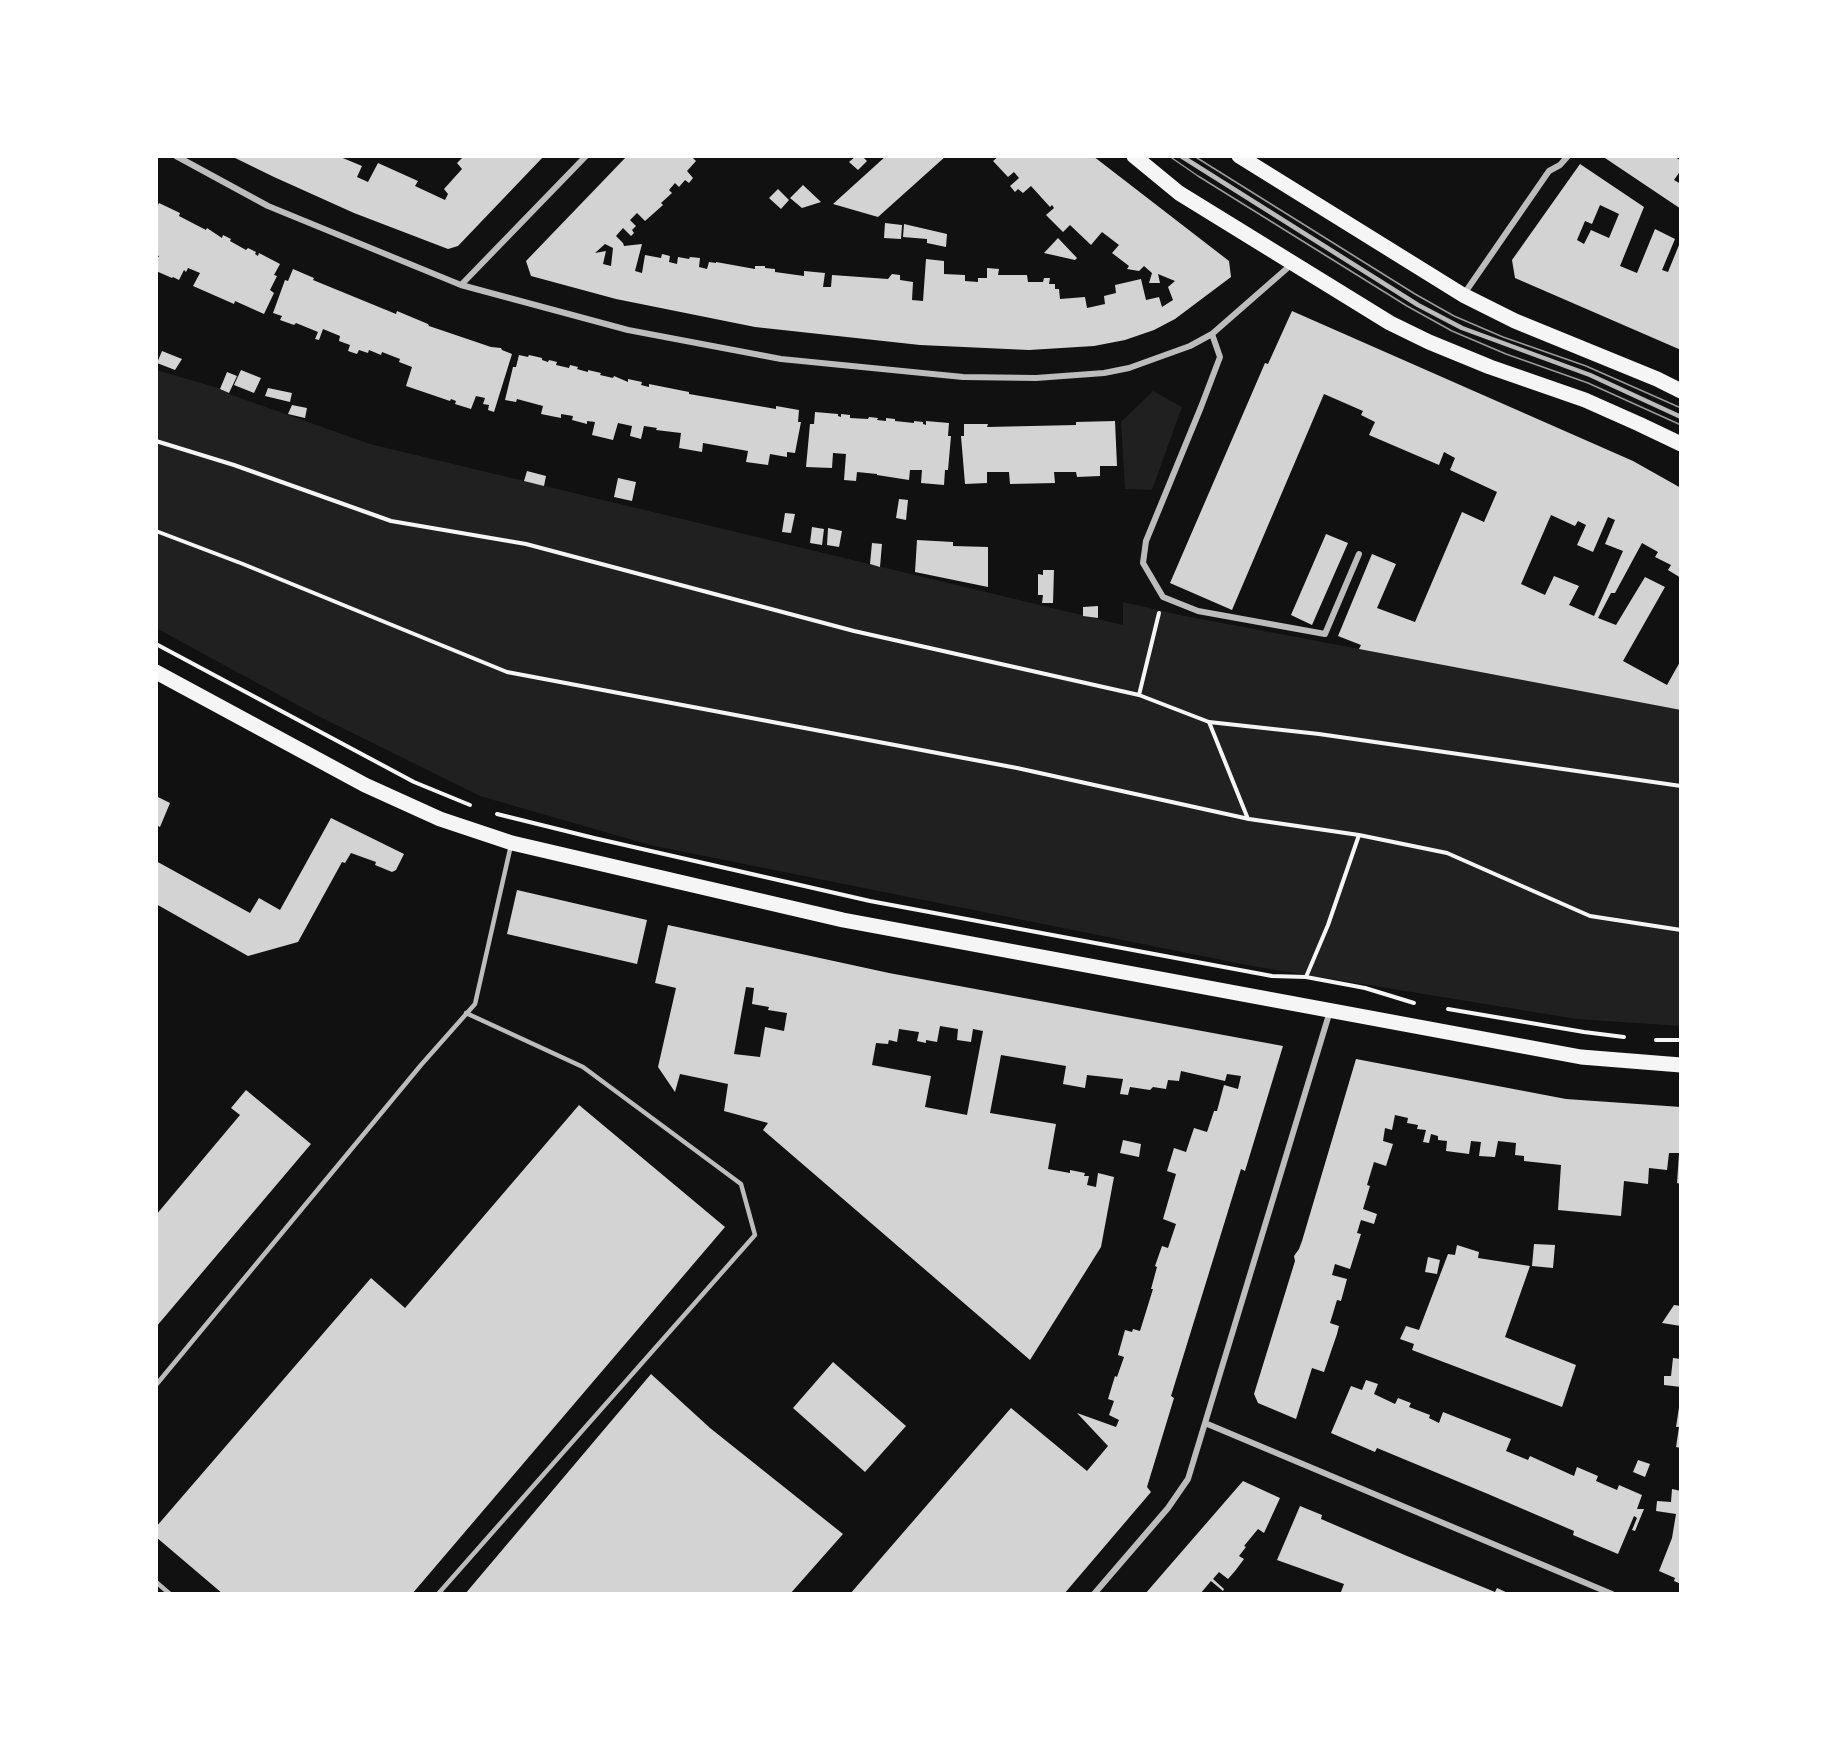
<!DOCTYPE html>
<style>
body{margin:0}
#map{position:relative;width:1837px;height:1750px;overflow:hidden;background:#111;font-family:Georgia,serif}
canvas{display:block}
.frame{position:absolute;inset:0;border:158px solid #fff;pointer-events:none}
</style>
<div id="map">
<canvas width="1837" height="1750"></canvas>
<div class="frame"></div>
</div>
<script>
const ctx = document.querySelector('canvas').getContext('2d');
ctx.lineJoin = 'round';
function paint(path, color) {
  ctx.fillStyle = color;
  ctx.fill(path, 'evenodd');
}
function toPath(rows) {
  const path = new Path2D();
  for (const r of rows) {
    path.moveTo(r[0], r[1]);
    for (let i = 2; i < r.length; i += 2) path.lineTo(r[i], r[i + 1]);
  }
  return path;
}
function strokePath(path, color, width, dash) {
  ctx.strokeStyle = color;
  ctx.lineWidth = width;
  ctx.lineCap = dash ? 'butt' : 'round';
  ctx.setLineDash(dash || []);
  ctx.stroke(path);
}
const green = toPath([
 [156,370,218,388,229,394,370,444,1123,625,1123,602,1180,615,1681,710,1681,1026,1577,1019,1252,966,650,845,480,796,316,715,156,628],
 [1153,391,1182,407,1152,490,1125,489,1121,422]
]);
const building = toPath([
 [231,156,338,156,362,166,357,177,368,182,378,163,418,181,415,186,445,200,448,194,444,189,462,169,457,163,464,156,544,156,458,246,448,249,354,213,274,177],
 [627,156,691,156,696,161,687,171,693,178,689,183,685,180,679,187,675,183,669,190,672,193,661,203,663,205,645,221,637,213,630,220,636,226,632,230,634,233,631,236,623,228,616,236,623,243,624,246,642,244,635,271,642,273,645,255,661,258,662,254,670,256,669,262,677,264,678,257,689,259,690,257,700,258,699,267,707,269,709,262,716,263,716,262,755,269,755,266,765,266,765,268,775,269,775,272,804,276,804,271,825,273,823,287,831,287,832,275,888,279,892,274,900,275,900,280,913,282,912,300,923,301,926,259,944,261,944,274,965,275,965,281,978,282,978,278,987,278,987,268,999,269,998,275,1027,275,1028,282,1043,282,1044,278,1050,278,1049,284,1055,284,1055,289,1059,289,1060,299,1085,297,1087,308,1105,304,1104,296,1116,293,1115,285,1141,279,1146,300,1159,297,1162,307,1173,300,1168,287,1175,281,1158,274,1160,283,1149,283,1152,273,1144,266,1139,271,1127,269,1129,266,1112,253,1119,245,1102,232,1091,245,1070,225,1063,232,1046,215,1054,208,1052,205,1050,207,1031,186,1023,193,1018,189,1015,192,1010,186,1019,178,1014,172,1008,177,993,161,999,156,1093,156,1229,261,1231,277,1175,319,1154,330,1125,340,1094,346,1029,350,920,345,755,327,616,299,531,276,526,261],
 [605,244,613,248,611,266,603,264,606,251,595,253],
 [856,156,862,156,867,161,858,170,849,162],
 [886,156,946,156,878,217,833,204],
 [1602,156,1674,156,1681,161,1681,170,1674,180,1681,184,1681,209],
 [1580,164,1644,207,1620,266,1637,273,1655,229,1675,239,1662,270,1668,272,1681,240,1681,281,1679,286,1681,287,1681,350,1515,278,1512,260],
 [1600,205,1619,214,1609,238,1591,230,1584,244,1577,240,1585,221,1592,224],
 [803,185,821,202,802,208,790,198],
 [778,189,789,200,781,209,769,198],
 [159,203,180,213,179,216,206,230,207,228,222,238,223,235,231,239,230,241,246,250,248,248,256,252,255,254,258,256,259,253,280,264,274,275,277,276,270,290,274,293,264,314,235,301,234,304,193,286,200,273,188,268,186,272,184,270,179,280,173,277,172,278,156,271,156,261,159,256,156,255,156,209],
 [885,223,902,225,901,239,884,238],
 [904,224,947,234,946,247,927,243,927,239,903,237],
 [1058,238,1077,258,1075,260,1044,253],
 [293,269,314,278,313,280,396,314,397,311,428,324,429,326,491,347,501,348,502,350,512,354,494,412,488,410,489,405,483,404,485,398,476,396,471,409,455,404,456,401,451,399,450,401,406,386,412,367,399,362,400,359,382,352,381,355,369,350,368,353,359,350,357,354,348,351,350,345,339,341,340,336,323,329,319,340,315,339,318,332,296,323,294,325,280,320,282,316,273,313,285,280,288,281],
 [1292,311,1633,461,1681,488,1681,578,1668,570,1671,565,1655,557,1658,552,1642,543,1615,593,1611,593,1598,618,1616,625,1645,577,1665,587,1623,661,1667,685,1681,660,1681,710,1359,649,1361,645,1338,636,1372,554,1396,564,1377,608,1415,622,1462,512,1484,522,1497,492,1450,470,1455,458,1444,452,1439,465,1369,435,1375,422,1361,415,1363,411,1324,394,1232,610,1170,583,1265,363,1268,364],
 [1551,515,1575,526,1578,521,1586,525,1577,545,1593,552,1608,517,1615,520,1605,544,1623,551,1594,616,1569,605,1579,586,1554,576,1545,595,1521,584],
 [162,351,182,359,175,370,157,363],
 [519,355,528,357,529,355,542,358,542,360,548,362,549,360,557,362,556,365,569,368,570,365,578,367,577,369,584,371,588,372,588,370,601,373,600,375,613,378,614,376,628,382,628,379,642,382,641,385,649,387,649,384,689,392,689,394,776,409,776,406,799,410,798,422,801,422,795,453,787,452,787,457,770,454,768,465,746,462,748,451,703,443,702,452,679,448,681,433,656,430,657,428,644,426,641,439,630,436,632,426,618,423,613,440,592,435,595,422,587,421,587,424,572,420,573,416,561,414,561,418,541,414,543,406,517,399,516,402,505,400,513,367,516,367],
 [241,370,261,378,254,393,234,385],
 [227,372,237,376,229,393,220,389],
 [268,388,292,393,290,402,265,396],
 [292,405,307,408,305,418,288,414],
 [815,412,838,414,838,416,841,417,841,414,850,415,850,418,868,419,869,417,878,418,877,420,886,421,886,418,895,419,895,421,914,423,914,421,923,422,923,424,926,425,926,421,949,423,948,436,951,436,948,470,945,470,944,485,921,483,922,470,910,470,909,480,877,475,877,474,857,472,856,481,844,480,846,454,833,453,832,468,806,467,810,424,814,424],
 [1115,421,1117,466,1100,466,1100,476,1077,477,1076,472,1054,472,1055,483,1010,484,1009,472,987,472,987,483,965,484,961,436,964,436,964,424,988,424,987,427,1076,425,1076,422],
 [527,471,546,476,544,486,524,481],
 [618,478,636,482,632,501,614,497],
 [899,499,908,500,906,520,896,518],
 [785,513,795,514,791,533,782,532],
 [812,527,824,529,822,545,810,543],
 [828,528,842,531,839,547,827,545],
 [1326,534,1348,543,1312,625,1291,615],
 [917,540,953,542,953,546,988,547,988,587,915,572],
 [872,543,882,544,880,567,870,564],
 [1043,570,1054,570,1053,603,1042,603,1043,595,1038,595,1038,574,1043,575],
 [1098,606,1098,618,1083,616,1083,607],
 [156,796,170,803,160,827,156,825],
 [331,818,404,854,396,870,392,872,375,865,376,862,351,853,345,863,342,862,298,942,248,956,156,904,156,861,250,913,259,898,280,910],
 [517,890,647,920,637,964,507,934],
 [668,925,889,973,1283,1046,1245,1171,1241,1169,1171,1396,1174,1398,1147,1487,1151,1492,1064,1594,850,1594,1011,1408,1087,1471,1108,1446,1077,1413,1116,1427,1119,1420,1109,1415,1114,1401,1108,1399,1115,1376,1117,1377,1124,1357,1118,1355,1125,1330,1132,1332,1133,1329,1140,1331,1153,1289,1151,1289,1157,1267,1155,1266,1162,1246,1168,1248,1176,1224,1163,1219,1176,1174,1167,1171,1174,1148,1186,1152,1194,1128,1207,1132,1214,1111,1217,1111,1224,1085,1238,1089,1241,1076,1227,1074,1225,1081,1181,1071,1179,1081,1168,1080,1166,1089,1153,1087,1150,1090,1130,1087,1128,1095,1120,1094,1123,1079,1087,1075,1085,1088,1063,1084,1066,1066,1001,1055,990,1113,1056,1124,1048,1169,1070,1173,1070,1170,1085,1173,1084,1176,1089,1176,1087,1185,1096,1187,1098,1173,1114,1177,1101,1247,1030,1360,763,1130,768,1123,724,1111,728,1084,680,1074,675,1092,658,1067,676,988,655,983],
 [746,987,754,988,752,1004,769,1007,768,1010,787,1013,784,1031,765,1027,760,1057,734,1054],
 [940,1026,958,1029,957,1040,971,1042,973,1029,983,1031,967,1115,925,1107,931,1076,872,1065,876,1043,888,1044,889,1040,897,1042,899,1029,919,1032,917,1041,926,1043,926,1040,937,1042],
 [1356,1059,1566,1099,1681,1107,1681,1153,1669,1153,1667,1170,1649,1168,1648,1184,1624,1181,1621,1216,1558,1210,1561,1165,1524,1161,1524,1156,1515,1155,1516,1143,1498,1141,1495,1157,1479,1156,1481,1142,1471,1141,1469,1154,1446,1151,1447,1141,1438,1140,1438,1136,1431,1134,1429,1143,1423,1142,1426,1130,1417,1129,1418,1125,1407,1123,1408,1118,1395,1115,1392,1130,1385,1128,1383,1141,1393,1144,1386,1166,1374,1162,1367,1185,1370,1186,1363,1209,1377,1214,1374,1224,1361,1220,1357,1233,1361,1234,1350,1269,1335,1264,1332,1275,1347,1279,1341,1301,1337,1300,1330,1323,1339,1326,1337,1334,1324,1372,1312,1368,1296,1419,1258,1403,1254,1394,1295,1261,1294,1256,1299,1249,1302,1241],
 [246,1090,311,1144,156,1327,156,1215,240,1115,231,1108],
 [579,1105,725,1227,412,1594,223,1594,156,1537,156,1527,371,1278,405,1308],
 [1123,1140,1141,1144,1139,1157,1120,1153],
 [1679,1154,1681,1154,1681,1184,1677,1183],
 [1534,1244,1555,1245,1553,1268,1532,1266],
 [1457,1245,1479,1252,1478,1258,1530,1266,1505,1337,1576,1365,1562,1407,1412,1350,1414,1344,1400,1339,1406,1326,1419,1330,1448,1254,1455,1255],
 [1428,1257,1440,1260,1437,1274,1425,1272],
 [1674,1305,1681,1306,1681,1326,1662,1323],
 [1673,1358,1681,1359,1681,1387,1664,1385,1664,1376,1671,1376],
 [833,1362,906,1426,865,1472,793,1408],
 [651,1374,710,1428,843,1534,790,1594,465,1594],
 [1366,1380,1378,1384,1374,1394,1395,1404,1398,1398,1411,1403,1409,1407,1430,1415,1429,1418,1439,1423,1443,1412,1511,1439,1506,1451,1528,1460,1530,1456,1574,1476,1577,1467,1598,1476,1596,1481,1617,1490,1619,1485,1642,1495,1637,1509,1644,1509,1635,1531,1632,1530,1637,1518,1634,1516,1618,1554,1573,1535,1574,1531,1488,1494,1377,1448,1375,1452,1331,1433,1351,1386,1362,1390],
 [1680,1401,1681,1401,1681,1448,1676,1447,1679,1427,1676,1427],
 [1638,1460,1650,1464,1645,1477,1633,1472],
 [1243,1481,1280,1498,1264,1533,1258,1529,1244,1546,1246,1547,1239,1556,1244,1559,1235,1571,1228,1579,1219,1572,1213,1579,1224,1589,1223,1591,1211,1581,1200,1594,1145,1594],
 [1672,1489,1681,1491,1681,1584,1674,1581,1675,1578,1659,1571,1672,1538,1676,1514,1656,1511,1657,1501,1671,1502],
 [1300,1506,1322,1515,1321,1519,1407,1556,1495,1592,1497,1588,1510,1594,1345,1594,1341,1592,1344,1584,1277,1560]
]);
const path = toPath([
 [156,441,234,465,391,521,526,544,854,631,1139,695,1209,722,1319,734,1681,786],
 [156,531,243,564,507,672,1017,768,1249,819,1359,835,1447,853,1590,916,1681,930],
 [156,644,414,782,470,805],
 [1139,695,1159,613],
 [1209,722,1248,819],
 [497,814,594,838,870,901,1272,976,1306,977,1365,988,1414,1003],
 [1306,977,1328,925,1359,835],
 [1448,1009,1584,1032,1624,1037],
 [1656,1040,1681,1040]
]);
const service = toPath([
 [1181,156,1418,305,1462,328,1590,375,1681,417],
 [156,1385,421,1065,475,1004,511,845],
 [156,1582,170,1594],
 [438,1594,755,1235,741,1184,583,1067,466,1013]
]);
const minor = toPath([
 [176,156,268,206,461,285,628,330,781,359,963,377,1036,378,1104,373,1129,368,1190,346,1212,334,1292,264],
 [461,285,586,156],
 [1464,294,1549,171,1560,165,1568,156],
 [1212,334,1220,357,1201,407,1146,541,1143,563,1163,597,1198,611,1325,634,1359,554],
 [1205,1423,1612,1594],
 [1094,1594,1168,1508,1188,1479,1330,1011]
]);
const primary = toPath([
 [1134,156,1179,193,1390,323,1429,342,1490,367,1585,400,1639,424,1681,444],
 [1239,156,1463,295,1515,321,1657,379,1681,391],
 [156,672,365,785,440,819,512,843,843,920,1581,1057,1681,1065]
]);
const tram = toPath([
 [1169,156,1198,176,1407,306,1452,331,1506,354,1588,383,1681,425],
 [1194,156,1415,294,1454,316,1503,337,1586,366,1681,408]
]);
paint(green, '#202020');
paint(building, '#d3d3d3');
strokePath(path, '#f5f5f5', 4);
strokePath(service, '#bcbcbc', 4.5);
strokePath(minor, '#bcbcbc', 6);
strokePath(primary, '#f5f5f5', 15);
strokePath(tram, '#9a9a9a', 1.5);
</script>
